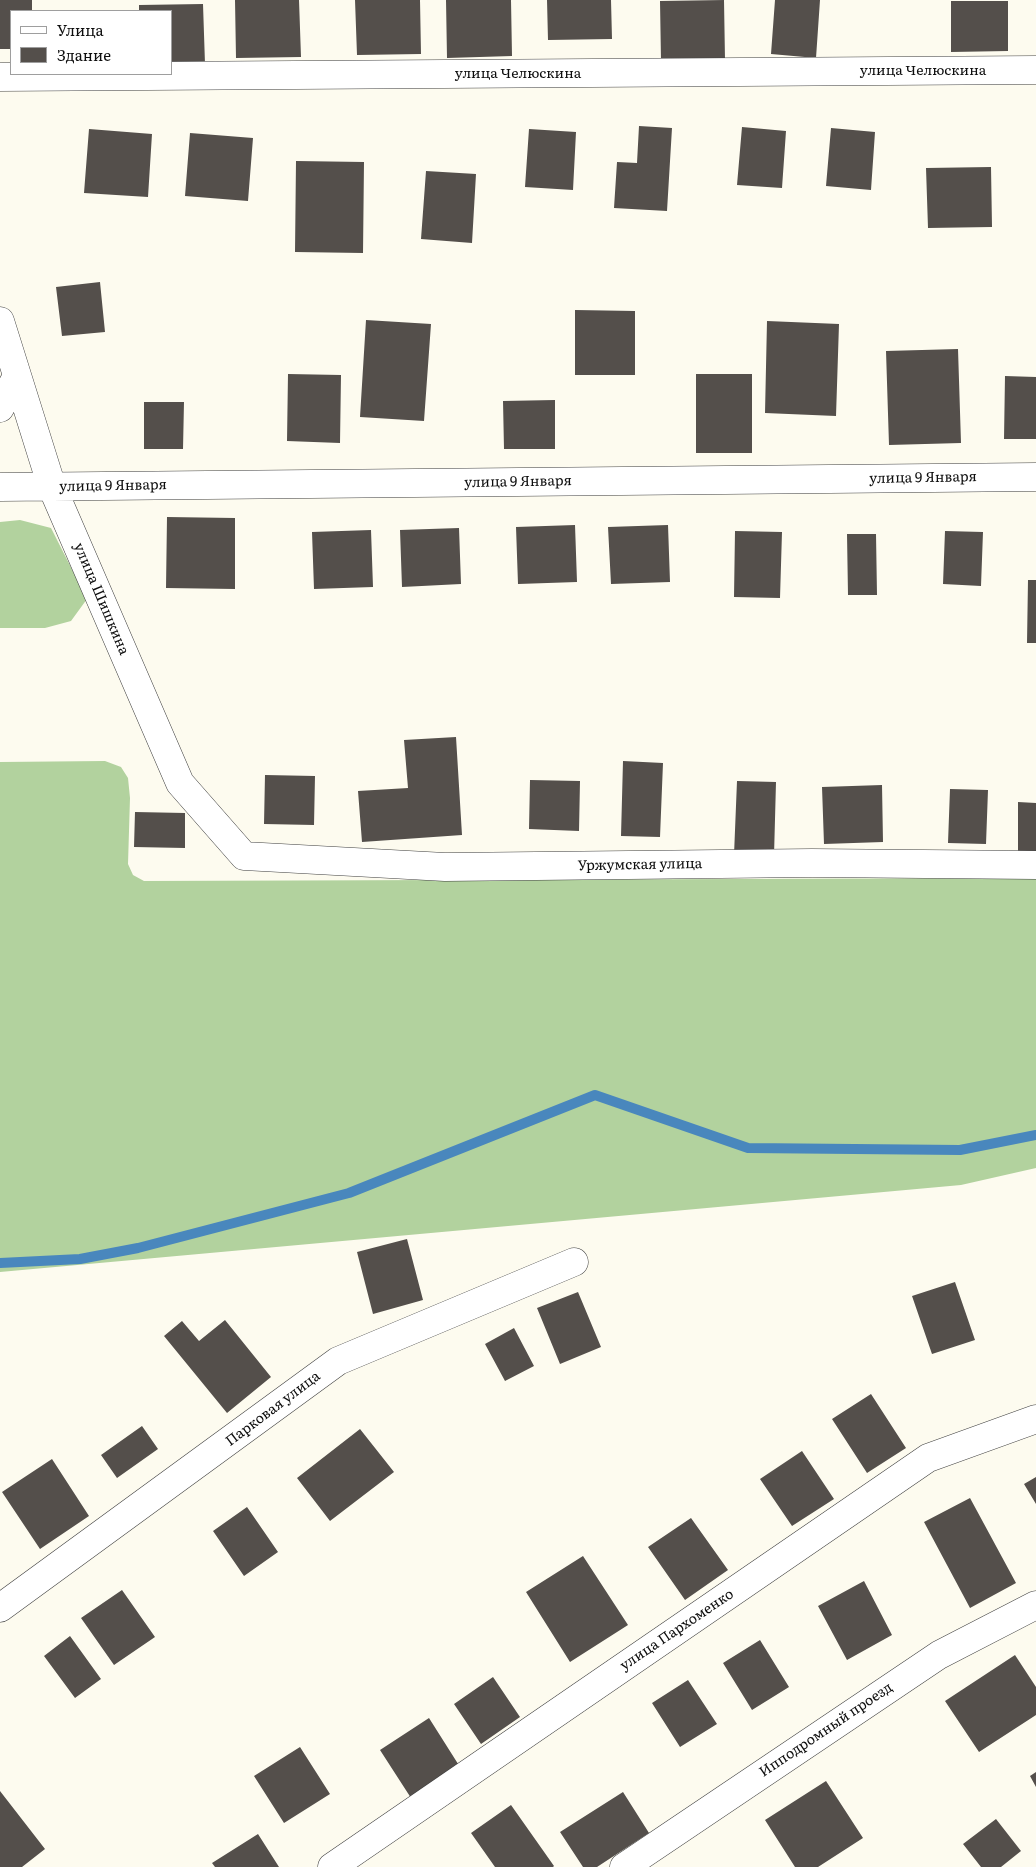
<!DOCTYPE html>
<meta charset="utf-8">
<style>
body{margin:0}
#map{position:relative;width:1036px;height:1867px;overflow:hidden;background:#fdfbef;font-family:Literata,serif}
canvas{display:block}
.legend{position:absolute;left:10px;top:10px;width:162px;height:65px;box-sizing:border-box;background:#fff;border:1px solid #9e9e9e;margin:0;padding:6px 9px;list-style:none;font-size:15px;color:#0d0d0d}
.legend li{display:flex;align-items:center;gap:10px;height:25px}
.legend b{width:25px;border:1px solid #9e9e9e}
</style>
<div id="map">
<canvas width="1036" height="1867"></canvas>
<ul class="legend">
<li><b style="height:6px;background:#fff"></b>Улица</li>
<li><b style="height:14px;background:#544f4b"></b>Здание</li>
</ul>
</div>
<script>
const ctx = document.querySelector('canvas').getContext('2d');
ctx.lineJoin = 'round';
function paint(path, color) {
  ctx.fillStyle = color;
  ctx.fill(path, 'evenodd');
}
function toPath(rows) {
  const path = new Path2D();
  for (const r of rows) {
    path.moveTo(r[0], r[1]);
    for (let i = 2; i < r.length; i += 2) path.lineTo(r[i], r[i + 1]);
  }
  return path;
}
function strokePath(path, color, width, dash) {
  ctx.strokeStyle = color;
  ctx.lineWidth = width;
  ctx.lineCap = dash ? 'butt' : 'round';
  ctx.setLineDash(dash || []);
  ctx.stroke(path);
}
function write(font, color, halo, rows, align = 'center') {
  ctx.font = font + ' Literata,serif';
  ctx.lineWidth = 5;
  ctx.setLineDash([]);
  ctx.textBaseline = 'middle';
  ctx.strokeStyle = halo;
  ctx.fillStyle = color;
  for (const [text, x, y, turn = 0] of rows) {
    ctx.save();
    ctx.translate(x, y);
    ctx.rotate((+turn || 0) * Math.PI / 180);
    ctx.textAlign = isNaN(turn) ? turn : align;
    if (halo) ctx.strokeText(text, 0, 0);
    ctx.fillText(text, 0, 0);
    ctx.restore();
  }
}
const forest = toPath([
 [20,520,51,528,87,599,71,621,45,628,0,628,0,522],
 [105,761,121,767,128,778,130,798,128,864,133,875,144,881,1036,878,1036,1168,961,1185,0,1272,0,762]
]);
const stream = toPath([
 [0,1263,80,1259,138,1248,349,1193,595,1095,748,1148,960,1150,1036,1135]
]);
const building = toPath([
 [0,0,32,0,32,11,11,11,11,49,0,49],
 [235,0,299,0,301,57,236,58],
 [355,0,420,0,421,54,357,55],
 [446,0,511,0,512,56,447,58],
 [547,0,611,0,612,39,548,40],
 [724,0,725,60,661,61,660,1],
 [775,0,820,0,816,58,771,54],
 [951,1,1008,1,1008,51,951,52],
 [203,4,205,64,171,65,171,11,139,11,139,5],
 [639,126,672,128,667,211,614,208,617,162,637,163],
 [742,127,786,131,782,188,737,185],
 [831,128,875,132,871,190,826,186],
 [89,129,152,134,148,197,84,193],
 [529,129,576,132,573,190,525,187],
 [190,133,253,138,248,201,185,196],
 [296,161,364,162,363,253,295,252],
 [991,167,992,227,928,228,926,168],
 [426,171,476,174,472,243,421,239],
 [100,282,105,332,62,336,56,287],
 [575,310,635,311,635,375,575,375],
 [366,320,431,324,424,421,360,417],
 [767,321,839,324,836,416,765,413],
 [958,349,961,443,889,445,886,351],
 [288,374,341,375,340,443,287,441],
 [696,374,752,374,752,453,696,453],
 [1005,376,1036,377,1036,439,1004,439],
 [555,400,555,449,504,449,503,401],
 [144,402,184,402,183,449,144,449],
 [167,517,235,518,235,589,166,588],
 [575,525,577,582,518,584,516,527],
 [668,525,670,582,611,584,608,527],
 [459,528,461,584,402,587,400,530],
 [371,530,373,587,314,589,312,532],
 [735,531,782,532,780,598,734,597],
 [945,531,983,532,981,586,943,584],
 [847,534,876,534,877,595,848,595],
 [1028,580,1036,580,1036,643,1027,643],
 [456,737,462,835,362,842,358,791,408,788,404,740],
 [623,761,663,763,660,837,621,836],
 [265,775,315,776,314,825,264,824],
 [530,780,580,781,579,831,529,829],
 [737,781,776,782,774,856,734,855],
 [882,785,883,842,824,844,822,787],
 [950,789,988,790,986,844,948,843],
 [1018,802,1036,803,1036,852,1018,852],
 [135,812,185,813,185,848,134,847],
 [407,1239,423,1300,373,1314,357,1252],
 [955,1282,975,1340,932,1354,912,1296],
 [578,1292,601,1347,560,1364,537,1308],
 [225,1320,271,1377,227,1413,164,1336,182,1321,199,1341],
 [514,1328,534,1366,505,1381,485,1344],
 [871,1394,906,1448,867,1473,832,1419],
 [142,1426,158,1449,117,1478,101,1455],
 [360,1429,394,1472,330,1521,297,1478],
 [802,1451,834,1499,792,1526,760,1479],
 [52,1459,89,1516,40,1549,2,1492],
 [1036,1477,1036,1504,1024,1484],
 [970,1498,1016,1583,970,1608,924,1522],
 [247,1507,278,1552,244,1576,213,1531],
 [691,1518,728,1570,685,1600,648,1547],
 [583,1556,628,1625,570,1662,526,1592],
 [864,1581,892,1635,847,1660,818,1606],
 [122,1590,155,1637,114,1665,81,1618],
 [70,1636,101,1679,75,1698,44,1656],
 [760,1640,789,1687,752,1710,723,1663],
 [1015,1655,1036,1687,1036,1715,979,1752,945,1701],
 [493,1677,520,1717,481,1744,454,1704],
 [688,1680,717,1724,680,1747,652,1703],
 [429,1718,460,1767,411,1798,380,1750],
 [300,1747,330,1794,284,1823,254,1776],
 [1036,1772,1036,1787,1030,1776],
 [826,1781,863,1838,818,1867,795,1867,765,1820],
 [0,1791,45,1849,22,1867,0,1867],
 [623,1792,649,1833,597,1867,583,1867,560,1832],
 [511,1805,554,1866,553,1867,495,1867,471,1833],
 [996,1819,1021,1851,1001,1867,981,1867,963,1844],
 [258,1834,279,1867,215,1867,212,1863]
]);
const street = toPath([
 [0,77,1036,70],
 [0,321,52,487,180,783,244,856,445,867,812,863,1036,865],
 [0,408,17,376],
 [0,487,1036,477],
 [0,1608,338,1361,574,1262],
 [332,1867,928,1458,1036,1419],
 [624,1867,939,1655,1036,1605]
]);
const streetNames = [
 ["улица Челюскина",923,71],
 ["улица Челюскина",518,74],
 ["улица 9 Января",923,478,-1],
 ["улица 9 Января",518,482,-1],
 ["улица 9 Января",113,486,-1],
 ["улица Шишкина",101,599,67],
 ["Уржумская улица",640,865,-1],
 ["Парковая улица",273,1409,-37],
 ["улица Пархоменко",677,1630,-34],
 ["Ипподромный проезд",826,1730,-34]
];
paint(forest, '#b2d29e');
strokePath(stream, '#4987bd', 10);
paint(building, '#544f4b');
strokePath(street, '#404040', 29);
strokePath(street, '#fff', 28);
write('14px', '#0d0d0d', '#fff', streetNames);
</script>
